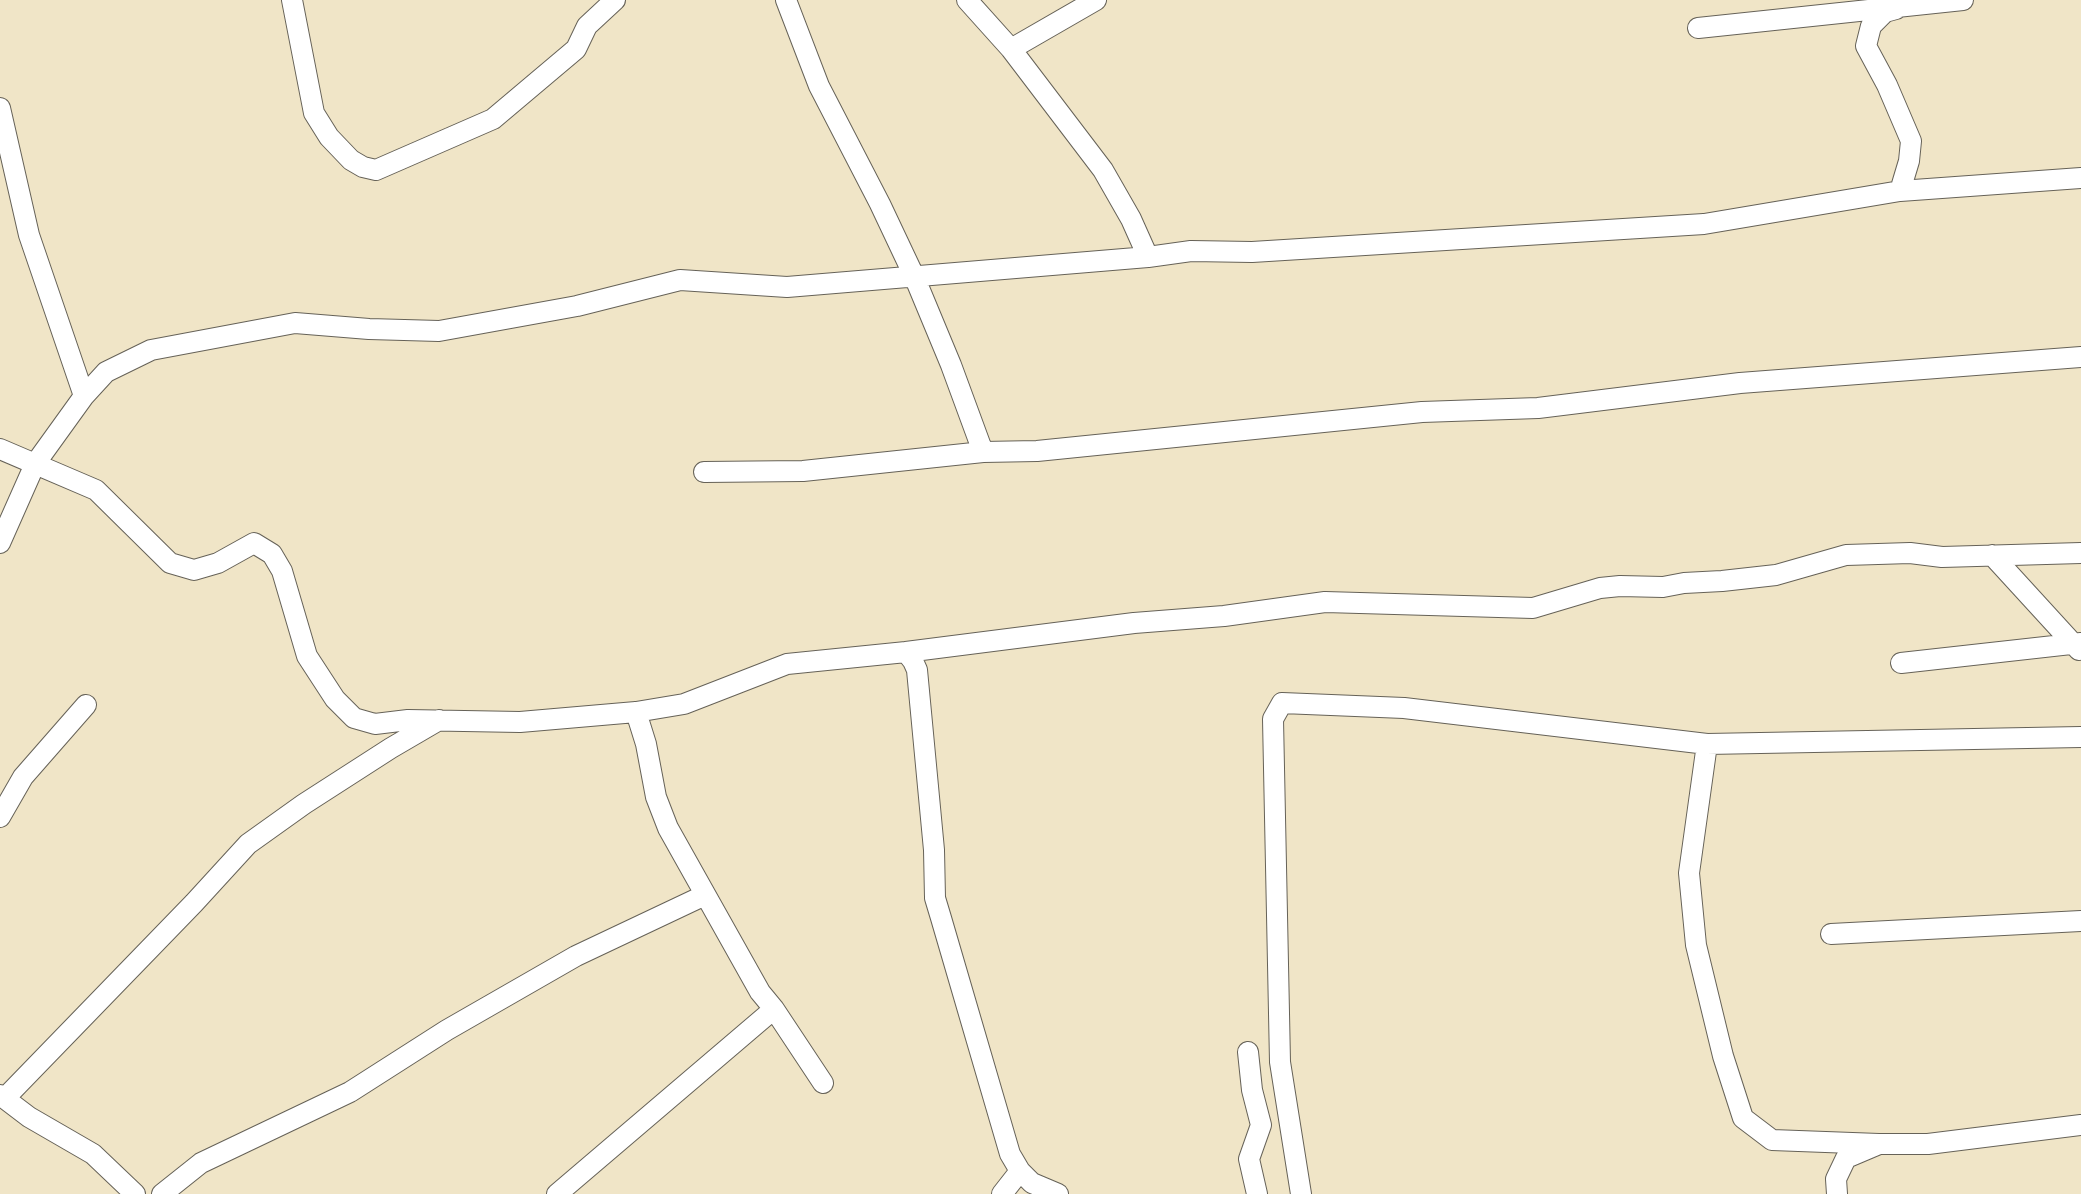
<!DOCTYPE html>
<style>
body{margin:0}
canvas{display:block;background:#f0e5c7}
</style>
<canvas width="2081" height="1194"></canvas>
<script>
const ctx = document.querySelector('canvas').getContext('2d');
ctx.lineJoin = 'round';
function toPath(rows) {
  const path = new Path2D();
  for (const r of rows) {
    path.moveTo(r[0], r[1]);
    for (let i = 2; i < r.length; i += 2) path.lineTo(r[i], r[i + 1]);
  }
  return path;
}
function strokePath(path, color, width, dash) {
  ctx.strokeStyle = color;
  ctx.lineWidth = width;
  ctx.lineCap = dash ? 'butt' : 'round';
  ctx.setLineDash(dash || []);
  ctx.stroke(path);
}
const minor = toPath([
 [292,0,314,113,329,137,351,160,363,167,376,170,493,119,576,49,587,26,615,0],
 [786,0,819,86,880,204,914,276,951,365,983,452],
 [967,0,1011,49,1103,170,1131,219,1148,257],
 [1896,9,1885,12,1871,26,1866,46,1887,85,1911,141,1909,161,1900,191],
 [1698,28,1963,0],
 [1011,49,1096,0],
 [0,108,29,235,84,396],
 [0,449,96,490,170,563,194,570,218,563,254,543,272,554,282,571,307,656,335,699,354,718,375,724,408,720,520,722,636,712,684,704,787,664,906,652,913,661,917,670,934,850,935,898,941,918,1010,1154,1020,1171,1032,1183,1058,1194],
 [704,472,803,471,983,452,1037,451,1422,412,1538,408,1740,383,2081,357],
 [0,543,35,464,84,396,106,372,151,350,295,323,369,329,439,331,577,306,680,280,787,287,1148,257,1191,251,1252,252,1704,224,1900,191,2081,178],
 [1992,555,2079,650],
 [906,652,1134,623,1224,616,1325,602,1533,608,1600,588,1620,586,1663,587,1684,583,1722,581,1776,575,1846,555,1910,553,1942,557,2081,553],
 [1901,663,2081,643],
 [636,712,646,744,656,797,668,828,760,992,774,1009,823,1083],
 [1707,744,1689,873,1696,945,1723,1056,1743,1118,1772,1140,1879,1144],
 [0,817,23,777,86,705],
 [1831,934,2081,921],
 [1248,1052,1252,1090,1261,1125,1249,1159,1257,1194],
 [0,1095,29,1117,93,1154,135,1194],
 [5,1098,194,903,248,844,304,804,391,748,439,720],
 [162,1194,201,1163,350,1092,447,1030,576,956,705,895],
 [557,1194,774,1009],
 [1002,1194,1020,1171],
 [1301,1194,1280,1062,1273,719,1282,703,1404,708,1707,744,2081,737],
 [1837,1194,1836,1179,1846,1158,1879,1144,1928,1144,2081,1125]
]);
strokePath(minor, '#666258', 22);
strokePath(minor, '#fff', 20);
</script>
